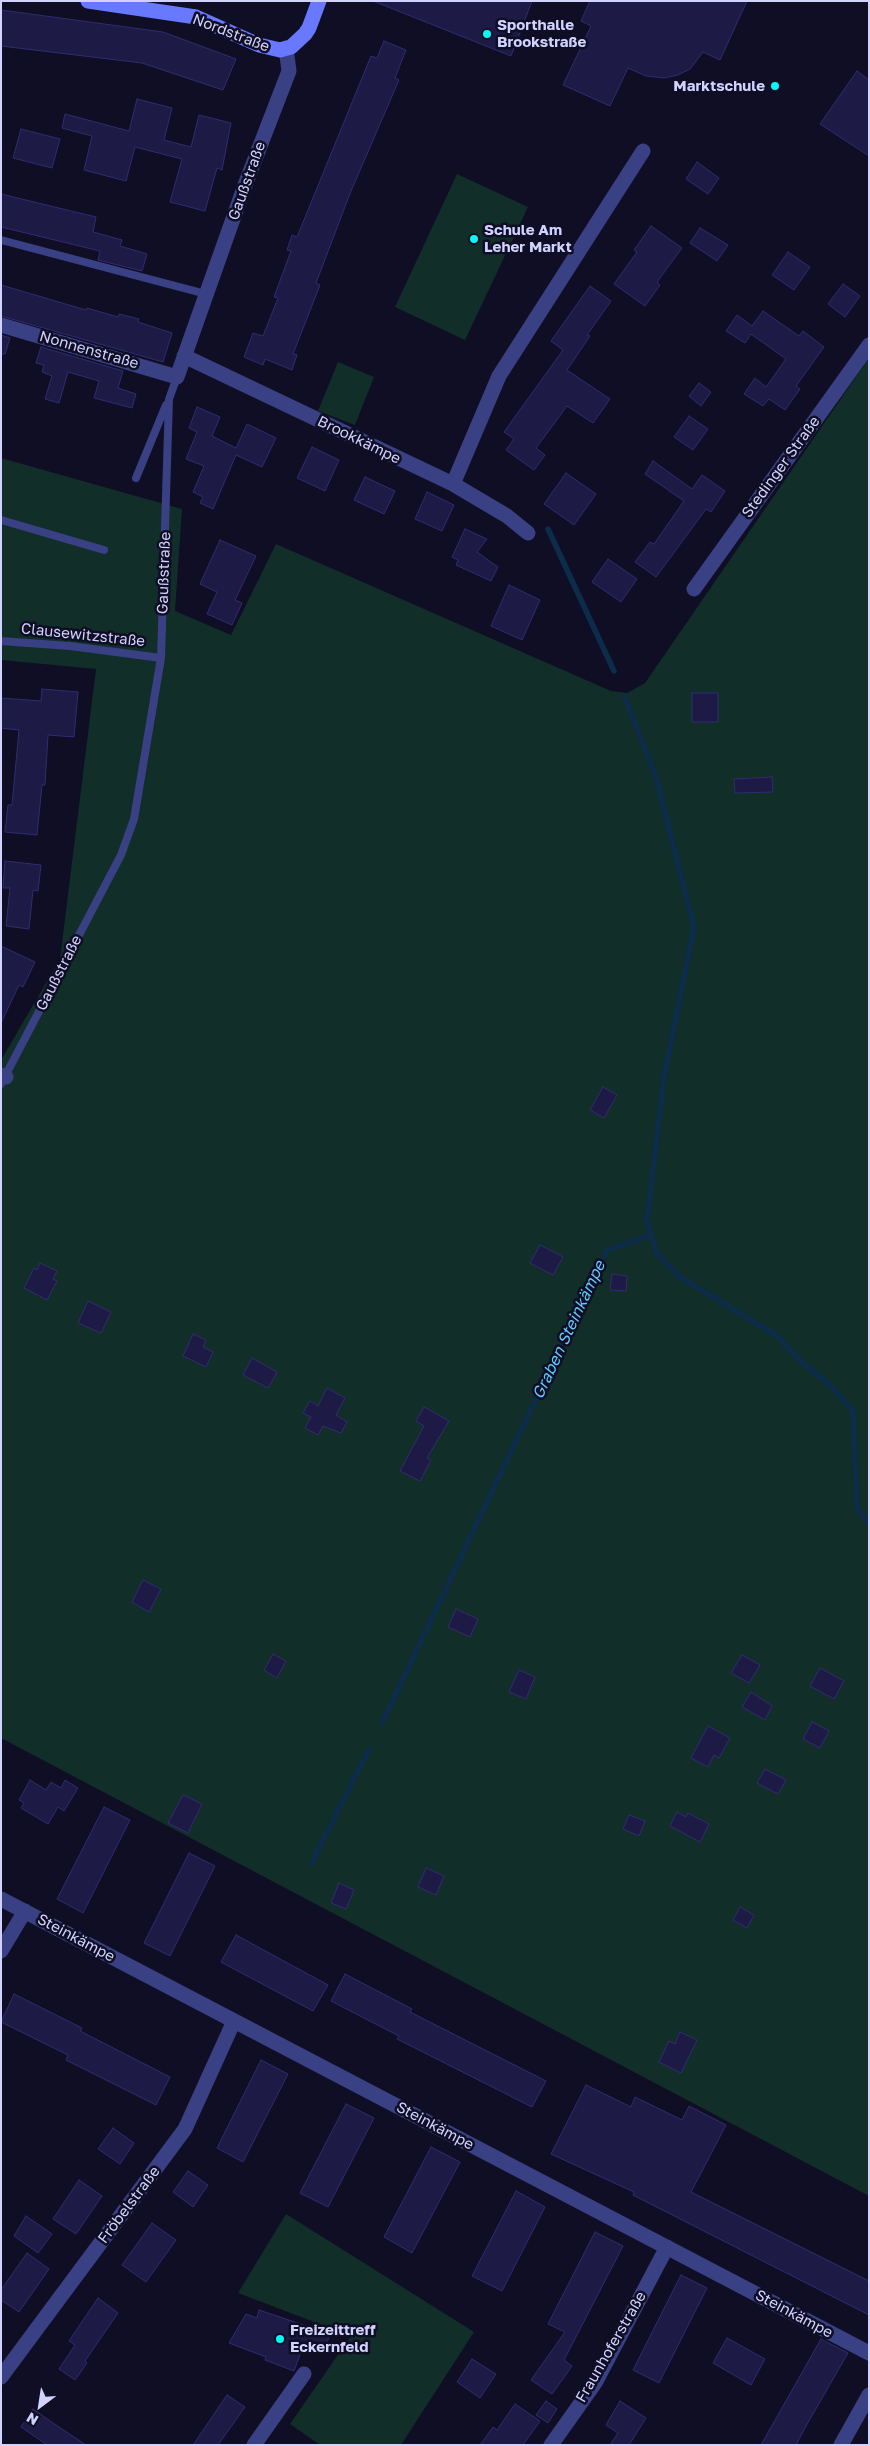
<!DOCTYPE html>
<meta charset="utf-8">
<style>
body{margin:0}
#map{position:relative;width:870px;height:2446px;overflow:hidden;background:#0f0e24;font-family:"Golos Text",sans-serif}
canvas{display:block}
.frame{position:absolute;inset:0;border:2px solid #d1d2ff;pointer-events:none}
.north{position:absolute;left:15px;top:2381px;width:50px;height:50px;-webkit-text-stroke:4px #0f0e24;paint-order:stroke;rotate:211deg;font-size:14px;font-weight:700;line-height:20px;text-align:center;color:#d1d2ff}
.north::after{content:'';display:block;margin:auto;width:18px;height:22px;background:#d1d2ff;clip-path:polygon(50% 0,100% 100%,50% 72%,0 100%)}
</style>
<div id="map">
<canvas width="870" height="2446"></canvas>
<div class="frame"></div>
<div class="north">N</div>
</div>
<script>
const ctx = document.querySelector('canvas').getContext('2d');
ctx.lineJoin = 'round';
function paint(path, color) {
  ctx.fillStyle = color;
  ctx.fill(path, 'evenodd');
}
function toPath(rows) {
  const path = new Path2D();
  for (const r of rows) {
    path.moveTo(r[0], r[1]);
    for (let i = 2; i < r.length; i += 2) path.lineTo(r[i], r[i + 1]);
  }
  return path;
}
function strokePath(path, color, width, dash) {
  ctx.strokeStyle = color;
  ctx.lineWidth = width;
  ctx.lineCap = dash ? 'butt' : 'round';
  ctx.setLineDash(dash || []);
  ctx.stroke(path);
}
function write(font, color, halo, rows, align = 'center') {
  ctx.font = font + ' "Golos Text",sans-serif';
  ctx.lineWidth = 5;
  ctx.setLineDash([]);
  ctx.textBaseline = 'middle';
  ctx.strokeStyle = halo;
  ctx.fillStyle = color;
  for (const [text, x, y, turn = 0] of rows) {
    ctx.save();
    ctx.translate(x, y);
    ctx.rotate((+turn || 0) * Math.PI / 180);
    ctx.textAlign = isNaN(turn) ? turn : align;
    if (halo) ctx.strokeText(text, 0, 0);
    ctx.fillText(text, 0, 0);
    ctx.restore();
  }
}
const green = toPath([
 [457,174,528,207,465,340,395,307],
 [869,358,869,2196,1,1738,1,1060,60,959,96,669,1,660,1,458,182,509,175,611,231,635,276,544,611,691,627,693,645,683],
 [338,362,374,377,355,425,318,411],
 [286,2214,474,2332,401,2445,320,2445,290,2424,351,2336,238,2293]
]);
const stream = toPath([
 [548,529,614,671],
 [625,698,656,777,694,927,664,1077,647,1220,651,1235],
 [382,1723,607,1250,651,1235,657,1254,680,1277,779,1337,798,1359,832,1387,853,1411,857,1509,869,1523],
 [311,1864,369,1749]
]);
const building = toPath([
 [373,1,532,1,511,56,373,1],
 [590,1,747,1,720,60,703,52,690,69,678,75,664,78,646,76,628,68,610,106,563,85,591,26,581,21,590,1],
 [1,10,163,32,236,59,223,90,142,63,1,46,1,10],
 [384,41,406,50,395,78,399,80,351,191,316,283,320,285,293,354,297,355,292,370,265,359,263,365,244,357,253,333,263,336,278,298,274,297,291,251,287,250,292,235,297,237,371,56,377,58,384,41],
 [857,71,869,80,869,156,820,124,857,71],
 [137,99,172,108,164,140,191,147,199,115,231,123,222,170,217,168,205,211,170,202,182,159,135,147,126,181,84,170,92,136,62,128,65,114,129,131,137,99],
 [21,129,60,139,52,168,13,158,21,129],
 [697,162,719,178,708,194,686,179,697,162],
 [1,194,96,217,93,232,122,240,120,246,147,254,142,271,98,260,100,251,1,227,1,194],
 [651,226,682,248,657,282,660,285,645,306,614,284,637,252,634,250,651,226],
 [700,228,728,245,717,261,690,243,700,228],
 [788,252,810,267,794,290,772,275,788,252],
 [843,284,860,296,845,317,828,304,843,284],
 [1,285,86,310,87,308,118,317,119,314,139,319,138,322,172,333,163,362,1,316,1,285],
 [590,286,611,301,587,335,590,336,567,370,610,399,593,423,567,406,536,448,545,455,534,470,506,450,514,439,504,432,563,350,551,341,590,286],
 [763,311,799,336,803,331,824,347,796,386,800,389,785,410,769,399,763,406,744,394,755,378,766,387,786,359,751,334,745,343,726,331,737,315,752,326,763,311],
 [1,335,10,338,5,354,1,354,1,335],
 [41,347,123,371,118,388,136,394,132,408,94,398,99,381,68,372,59,403,45,399,52,376,42,372,44,365,36,363,41,347],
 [699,383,711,392,701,406,689,396,699,383],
 [197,407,220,417,212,436,236,448,247,424,276,438,262,467,236,455,213,509,200,503,203,497,193,492,204,466,186,459,197,432,189,428,197,407],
 [689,416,708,429,693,450,674,437,689,416],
 [312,447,339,460,325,491,297,478,312,447],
 [653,461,692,489,702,475,725,491,711,512,706,509,656,577,635,562,650,542,654,544,684,501,645,474,653,461],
 [566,473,596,494,574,525,544,504,566,473],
 [365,477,395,491,384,514,354,500,365,477],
 [427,492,454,505,442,531,415,519,427,492],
 [465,529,487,539,477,552,498,567,491,581,456,565,458,560,452,557,465,529],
 [220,540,256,556,235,600,242,603,232,625,207,614,217,592,200,584,220,540],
 [608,559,637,579,621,602,592,582,608,559],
 [509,585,540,600,522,640,491,626,509,585],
 [42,689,78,692,74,737,48,735,45,785,42,785,37,835,5,832,8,805,12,805,19,730,1,728,1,698,41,701,42,689],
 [692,693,718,693,718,722,692,722,692,693],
 [772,777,773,792,735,793,734,779,772,777],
 [5,861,41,865,38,891,33,890,29,929,6,926,10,888,3,888,5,861],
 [1,946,35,962,23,987,19,985,1,1023,1,946],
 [603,1087,617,1095,604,1118,590,1110,603,1087],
 [540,1245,563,1257,553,1275,530,1263,540,1245],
 [40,1263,57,1271,53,1279,57,1281,47,1300,24,1288,34,1268,37,1270,40,1263],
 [612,1274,627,1276,626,1291,610,1290,612,1274],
 [88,1301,111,1312,101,1333,78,1323,88,1301],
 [193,1334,206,1340,203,1347,213,1352,206,1367,183,1356,193,1334],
 [252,1358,277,1372,268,1388,243,1375,252,1358],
 [327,1388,345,1398,336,1415,347,1422,341,1433,323,1426,318,1435,305,1428,311,1417,303,1413,310,1401,318,1406,327,1388],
 [424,1407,449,1421,427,1458,431,1460,420,1481,400,1471,424,1426,416,1421,424,1407],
 [143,1580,161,1589,149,1612,132,1602,143,1580],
 [456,1609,478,1619,470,1637,448,1627,456,1609],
 [273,1654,286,1661,277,1678,264,1670,273,1654],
 [742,1655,760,1665,749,1683,731,1673,742,1655],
 [820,1668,844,1681,834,1699,810,1686,820,1668],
 [519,1670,535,1677,526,1699,509,1692,519,1670],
 [751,1692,772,1706,765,1720,742,1707,751,1692],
 [812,1722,829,1731,820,1748,803,1739,812,1722],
 [708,1726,730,1738,719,1758,714,1755,708,1767,691,1758,708,1726],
 [765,1769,786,1780,778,1794,757,1783,765,1769],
 [30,1780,46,1790,51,1782,61,1788,65,1780,78,1788,64,1811,58,1807,48,1824,21,1808,24,1803,19,1800,30,1780],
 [183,1795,202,1804,188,1833,168,1823,183,1795],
 [104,1807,130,1820,83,1913,57,1899,104,1807],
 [677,1812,686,1817,688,1813,709,1824,700,1842,670,1826,677,1812],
 [629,1815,645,1821,639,1836,623,1829,629,1815],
 [189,1853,215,1866,170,1956,144,1943,189,1853],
 [426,1868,444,1876,436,1895,418,1887,426,1868],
 [339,1883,354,1890,346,1909,331,1903,339,1883],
 [740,1907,754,1915,747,1928,733,1920,740,1907],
 [236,1935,328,1985,313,2011,221,1962,236,1935],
 [345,1974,412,2009,410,2012,546,2081,532,2107,397,2039,399,2036,331,2001,345,1974],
 [14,1994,82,2028,80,2031,170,2077,156,2105,66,2060,68,2055,1,2022,14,1994],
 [680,2032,697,2040,681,2073,659,2062,669,2041,675,2044,680,2032],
 [261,2060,288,2074,243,2162,217,2148,261,2060],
 [586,2085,631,2107,635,2097,682,2120,689,2106,726,2125,691,2192,869,2281,869,2315,633,2195,634,2192,551,2154,586,2085],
 [346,2104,374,2118,328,2207,300,2193,346,2104],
 [113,2128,134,2143,120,2164,98,2149,113,2128],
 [431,2147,460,2162,412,2253,384,2237,431,2147],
 [188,2171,208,2185,193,2207,173,2192,188,2171],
 [79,2180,102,2196,76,2234,53,2219,79,2180],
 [516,2191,545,2207,502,2291,472,2276,516,2191],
 [26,2216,52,2234,38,2253,14,2236,26,2216],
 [152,2223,176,2240,146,2282,122,2265,152,2223],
 [595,2232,623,2246,564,2360,572,2366,552,2394,531,2380,565,2332,548,2324,595,2232],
 [27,2253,49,2269,19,2312,1,2300,1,2290,27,2253],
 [681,2275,707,2288,659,2383,633,2370,681,2275],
 [98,2298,118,2313,85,2361,87,2363,75,2380,59,2369,75,2345,69,2341,98,2298],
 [259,2310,330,2334,324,2351,304,2344,294,2371,265,2360,266,2357,229,2343,246,2314,257,2318,259,2310],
 [727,2338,765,2359,751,2385,713,2363,727,2338],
 [821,2339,848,2353,806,2426,796,2445,761,2445,821,2339],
 [472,2359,496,2374,480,2398,457,2382,472,2359],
 [227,2395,245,2407,218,2445,193,2445,227,2395],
 [546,2401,557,2409,548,2423,536,2415,546,2401],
 [620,2401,646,2418,629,2445,610,2445,618,2433,606,2425,620,2401],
 [515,2404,540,2421,523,2445,480,2445,493,2427,497,2430,515,2404],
 [33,2409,53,2423,86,2445,47,2445,21,2427,33,2409]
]);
const lane = toPath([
 [1,240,206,294],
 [136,478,166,405],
 [1,520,104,550],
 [1,641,70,646,161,658],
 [1,1084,121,855,134,819,161,658,169,399,177,377]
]);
const street = toPath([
 [1,325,177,377,245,185,289,71,286,48],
 [184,356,453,484,507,516,528,533],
 [453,484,499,376,643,151],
 [694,589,869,345],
 [1,1075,6,1077],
 [1,1899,869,2353],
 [1,1951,25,1911],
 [1,2377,185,2129,234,2021],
 [254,2445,304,2374],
 [551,2445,595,2383,667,2247],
 [841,2445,869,2395]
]);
const secondary = toPath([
 [88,1,196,17,259,45,280,50,291,47,305,34,309,28,319,1]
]);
const markers = [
 [487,34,5,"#00fcf5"],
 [775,86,5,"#00fcf5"],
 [474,239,5,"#00fcf5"],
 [280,2339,5,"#00fcf5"]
];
const poiNames = [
 ["Sporthalle",497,25],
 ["Brookstraße",497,42],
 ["Marktschule",765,86,"right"],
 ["Schule Am",484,230],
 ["Leher Markt",484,247],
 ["Freizeittreff",290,2330],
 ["Eckernfeld",290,2347]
];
const streetNames = [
 ["Nordstraße",231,33,21],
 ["Gaußstraße",247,181,-70],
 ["Nonnenstraße",89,350,16],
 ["Brookkämpe",359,440,26],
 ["Stedinger Straße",781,467,-54],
 ["Gaußstraße",164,573,-88],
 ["Clausewitzstraße",83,635,6],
 ["Gaußstraße",59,973,-63],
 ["Steinkämpe",76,1938,28],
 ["Steinkämpe",435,2126,28],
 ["Fröbelstraße",129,2205,-53],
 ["Steinkämpe",794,2314,28],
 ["Fraunhoferstraße",611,2347,-60]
];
const waterNames = [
 ["Graben Steinkämpe",569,1330,-65]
];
paint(green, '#112e29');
strokePath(stream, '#0c2c4a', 5.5);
paint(building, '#1d1a45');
strokePath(building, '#312c72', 1);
strokePath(lane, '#394084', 8);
strokePath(street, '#394084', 15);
strokePath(secondary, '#6878ff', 15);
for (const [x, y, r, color] of markers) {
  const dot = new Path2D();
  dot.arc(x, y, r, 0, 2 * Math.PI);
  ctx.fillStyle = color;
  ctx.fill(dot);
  strokePath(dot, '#0f0e24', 2);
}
write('bold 15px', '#d1d2ff', '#0f0e24', poiNames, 'left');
write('15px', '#d1d2ff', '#0f0e24', streetNames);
write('italic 16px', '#5fcaff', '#0f0e24', waterNames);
</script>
